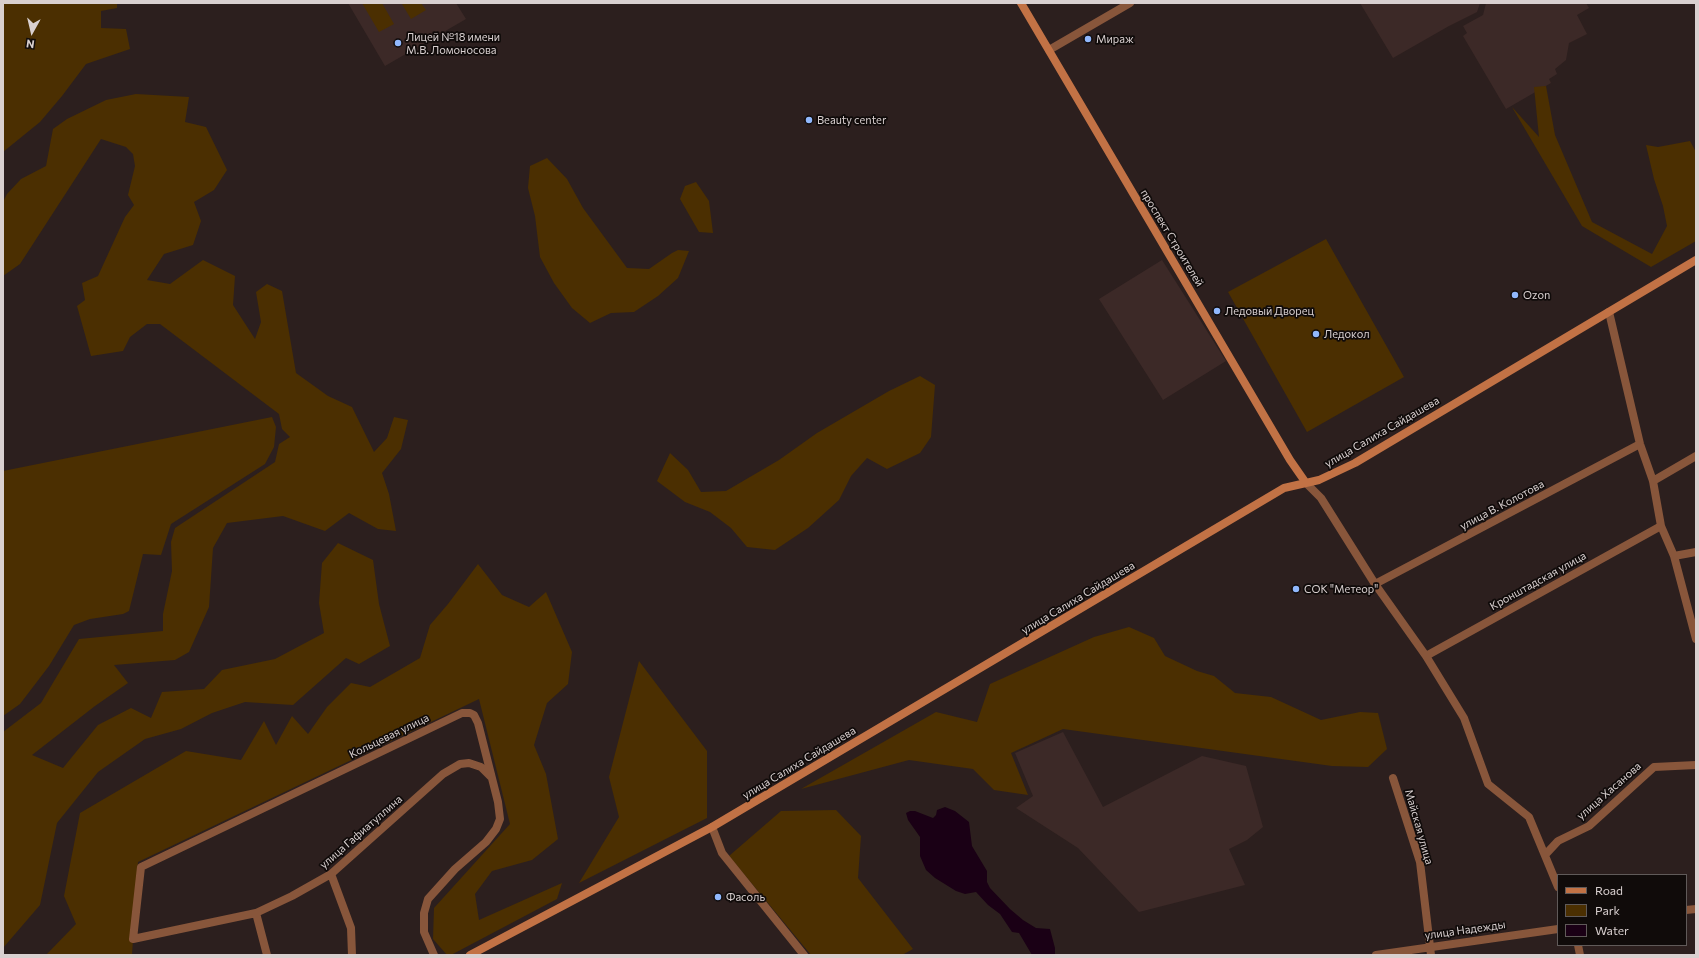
<!DOCTYPE html>
<meta charset="utf-8">
<style>
body{margin:0}
#map{position:relative;width:1699px;height:958px;overflow:hidden;background:#2c1f1e;font-family:Commissioner,sans-serif}
canvas{display:block}
.frame{position:absolute;inset:0;border:4px solid #d9d0d0;pointer-events:none}
.legend{position:absolute;left:1557px;top:874px;width:130px;height:72px;box-sizing:border-box;background:#100b0a;border:1px solid #605a59;margin:0;padding:5px 7px;list-style:none;font-size:12px;color:#d9d0d0}
.legend li{display:flex;align-items:center;gap:8px;height:20px}
.legend b{width:20px;border:1px solid #605a59}
.north{position:absolute;left:12px;top:12px;width:40px;height:40px;-webkit-text-stroke:3px #100b0a;paint-order:stroke;rotate:188deg;font-size:11px;font-weight:700;line-height:16px;text-align:center;color:#d9d0d0}
.north::after{content:'';display:block;margin:auto;width:14px;height:18px;background:#d9d0d0;clip-path:polygon(50% 0,100% 100%,50% 72%,0 100%)}
</style>
<div id="map">
<canvas width="1699" height="958"></canvas>
<div class="frame"></div>
<ul class="legend">
<li><b style="height:5px;background:#c27245"></b>Road</li>
<li><b style="height:11px;background:#4b2f01"></b>Park</li>
<li><b style="height:11px;background:#1a0015"></b>Water</li>
</ul>
<div class="north">N</div>
</div>
<script>
const ctx = document.querySelector('canvas').getContext('2d');
ctx.lineJoin = 'round';
function paint(path, color) {
  ctx.fillStyle = color;
  ctx.fill(path, 'evenodd');
}
function toPath(rows) {
  const path = new Path2D();
  for (const r of rows) {
    path.moveTo(r[0], r[1]);
    for (let i = 2; i < r.length; i += 2) path.lineTo(r[i], r[i + 1]);
  }
  return path;
}
function strokePath(path, color, width, dash) {
  ctx.strokeStyle = color;
  ctx.lineWidth = width;
  ctx.lineCap = dash ? 'butt' : 'round';
  ctx.setLineDash(dash || []);
  ctx.stroke(path);
}
function write(font, color, halo, rows, align = 'center') {
  ctx.font = font + ' Commissioner,sans-serif';
  ctx.lineWidth = 3.5;
  ctx.setLineDash([]);
  ctx.textBaseline = 'middle';
  ctx.strokeStyle = halo;
  ctx.fillStyle = color;
  for (const [text, x, y, turn = 0] of rows) {
    ctx.save();
    ctx.translate(x, y);
    ctx.rotate((+turn || 0) * Math.PI / 180);
    ctx.textAlign = isNaN(turn) ? turn : align;
    if (halo) ctx.strokeText(text, 0, 0);
    ctx.fillText(text, 0, 0);
    ctx.restore();
  }
}
const built = toPath([
 [348,3,456,3,466,19,385,66],
 [1360,3,1480,3,1477,12,1449,26,1393,58],
 [1486,3,1586,3,1589,8,1577,15,1587,34,1569,43,1566,60,1555,69,1557,74,1549,79,1551,83,1506,109,1463,36,1467,33,1463,26,1483,15],
 [1162,260,1226,361,1163,400,1099,299],
 [1063,732,1103,807,1202,756,1246,766,1263,827,1247,840,1229,849,1245,885,1139,912,1078,848,1016,808,1033,796,1015,753]
]);
const green = toPath([
 [3,3,117,3,117,8,101,11,101,28,126,29,130,49,86,64,62,96,40,122,3,152],
 [362,3,382,3,394,24,379,32],
 [421,3,426,10,411,19,402,4],
 [1546,86,1555,135,1592,222,1652,254,1667,226,1663,206,1654,179,1646,145,1658,147,1690,141,1696,152,1696,241,1651,267,1582,226,1512,107,1539,137,1534,87],
 [136,94,189,97,185,122,206,127,227,170,214,190,194,202,201,221,193,245,164,254,147,280,170,284,203,260,235,276,233,305,255,339,261,322,256,292,267,284,282,291,296,373,328,396,352,407,374,452,387,438,394,417,408,420,401,449,382,473,389,494,396,531,378,529,349,513,325,531,283,516,227,523,213,548,209,607,189,652,175,660,114,665,128,683,95,706,32,755,63,768,98,725,131,708,151,718,162,692,204,689,222,670,275,659,324,633,319,603,322,563,338,543,373,560,379,604,390,646,359,664,346,658,293,705,245,702,212,713,181,729,145,739,98,772,57,823,40,905,3,948,3,732,41,703,79,639,163,631,163,614,172,571,171,542,175,528,275,462,279,444,290,437,282,429,279,414,160,324,147,324,130,337,123,351,91,356,77,306,85,300,82,283,98,276,125,217,134,205,128,195,135,166,133,154,126,147,101,139,20,264,3,276,3,202,7,194,21,179,46,166,53,129,67,119,106,100],
 [547,158,567,179,583,208,627,268,649,269,672,253,678,250,689,251,678,278,658,296,634,312,611,313,590,323,572,308,554,283,540,257,535,216,528,188,530,166],
 [696,182,709,201,713,233,699,232,680,199,685,186],
 [1326,239,1404,377,1307,432,1228,292],
 [920,376,935,385,931,437,920,453,887,469,867,458,851,476,839,500,808,528,775,550,747,547,731,528,710,512,685,502,657,481,670,453,688,470,701,492,726,491,779,460,817,433,889,391],
 [272,417,276,427,274,447,265,464,171,524,161,555,143,554,129,611,123,614,90,619,74,625,49,666,20,704,3,716,3,471],
 [478,564,502,595,529,607,546,592,572,652,568,684,547,703,534,745,546,774,558,839,532,860,492,871,475,894,479,920,562,883,557,899,451,955,447,955,433,939,434,908,510,824,479,699,138,862,132,955,46,955,76,924,64,896,80,813,186,751,241,760,264,721,276,745,292,716,308,734,327,707,351,683,370,687,420,658,430,625,448,604],
 [1129,627,1154,638,1165,656,1197,671,1214,676,1235,693,1271,697,1321,720,1360,712,1378,713,1387,749,1368,767,1332,766,1063,729,1011,753,1028,795,994,790,973,769,909,760,801,789,936,712,977,722,990,684,1094,637],
 [639,661,707,751,707,818,579,883,619,817,609,777],
 [836,810,861,836,858,878,913,949,902,955,811,955,729,856,781,811]
]);
const water = toPath([
 [945,807,955,811,969,822,972,846,987,871,987,882,990,888,1010,909,1023,920,1036,928,1050,929,1055,948,1055,955,1032,955,1019,933,1012,932,1000,914,988,905,976,892,965,894,956,891,935,878,926,870,920,856,920,837,908,820,906,813,910,811,915,811,933,818,936,815,937,810]
]);
const street = toPath([
 [1049,50,1130,3],
 [1609,312,1640,444,1653,481,1661,526,1674,556,1696,639],
 [1653,481,1696,456],
 [1306,483,1321,498,1375,584,1426,656,1464,718,1488,784,1529,817,1558,887],
 [1674,556,1696,552],
 [1375,584,1640,444],
 [1426,656,1661,526],
 [1393,778,1420,862,1431,955],
 [712,827,722,853,804,955],
 [1545,855,1558,841,1589,826,1654,767,1696,765],
 [331,874,351,928,352,955],
 [1686,910,1696,909],
 [256,913,267,955],
 [1578,945,1580,955],
 [434,955,424,932,424,913,428,899,455,869,486,842,496,829,500,819,498,802,478,723,474,715,470,713,462,713,141,867,133,939,256,913,292,896,331,874,443,774,460,764,469,763,481,767,491,777],
 [1376,955,1558,929]
]);
const secondary = toPath([
 [1021,3,1290,460,1306,483],
 [470,955,712,827,1284,488,1319,480,1355,463,1696,260]
]);
const markers = [
 [1088,39,4,"#91b8fd"],
 [398,43,4,"#91b8fd"],
 [809,120,4,"#91b8fd"],
 [1515,295,4,"#91b8fd"],
 [1217,311,4,"#91b8fd"],
 [1316,334,4,"#91b8fd"],
 [1296,589,4,"#91b8fd"],
 [718,897,4,"#91b8fd"]
];
const poiNames = [
 ["Лицей №18 имени",406,37],
 ["М.В. Ломоносова",406,50],
 ["Мираж",1096,39],
 ["Beauty center",817,120],
 ["Ozon",1523,295],
 ["Ледовый Дворец",1225,311],
 ["Ледокол",1324,334],
 ["СОК \"Метеор\"",1304,589],
 ["Фасоль",726,897]
];
const streetNames = [
 ["проспект Строителей",1172,238,59],
 ["улица Салиха Сайдашева",1382,432,-30],
 ["улица В. Колотова",1502,505,-28],
 ["Кронштадская улица",1538,581,-29],
 ["улица Салиха Сайдашева",1078,598,-31],
 ["Кольцевая улица",389,736,-26],
 ["улица Салиха Сайдашева",799,763,-31],
 ["улица Хасанова",1609,791,-41],
 ["Майская улица",1419,827,74],
 ["улица Гафиатуллина",361,832,-41],
 ["улица Надежды",1465,930,-8]
];
paint(built, '#3c2927');
paint(green, '#4b2f01');
paint(water, '#1a0015');
strokePath(street, '#88563b', 8);
strokePath(secondary, '#c27245', 8);
for (const [x, y, r, color] of markers) {
  const dot = new Path2D();
  dot.arc(x, y, r, 0, 2 * Math.PI);
  ctx.fillStyle = color;
  ctx.fill(dot);
  strokePath(dot, '#100b0a', 1.5);
}
write('11px', '#d9d0d0', '#100b0a', poiNames, 'left');
write('11px', '#d9d0d0', '#100b0a', streetNames);
</script>
